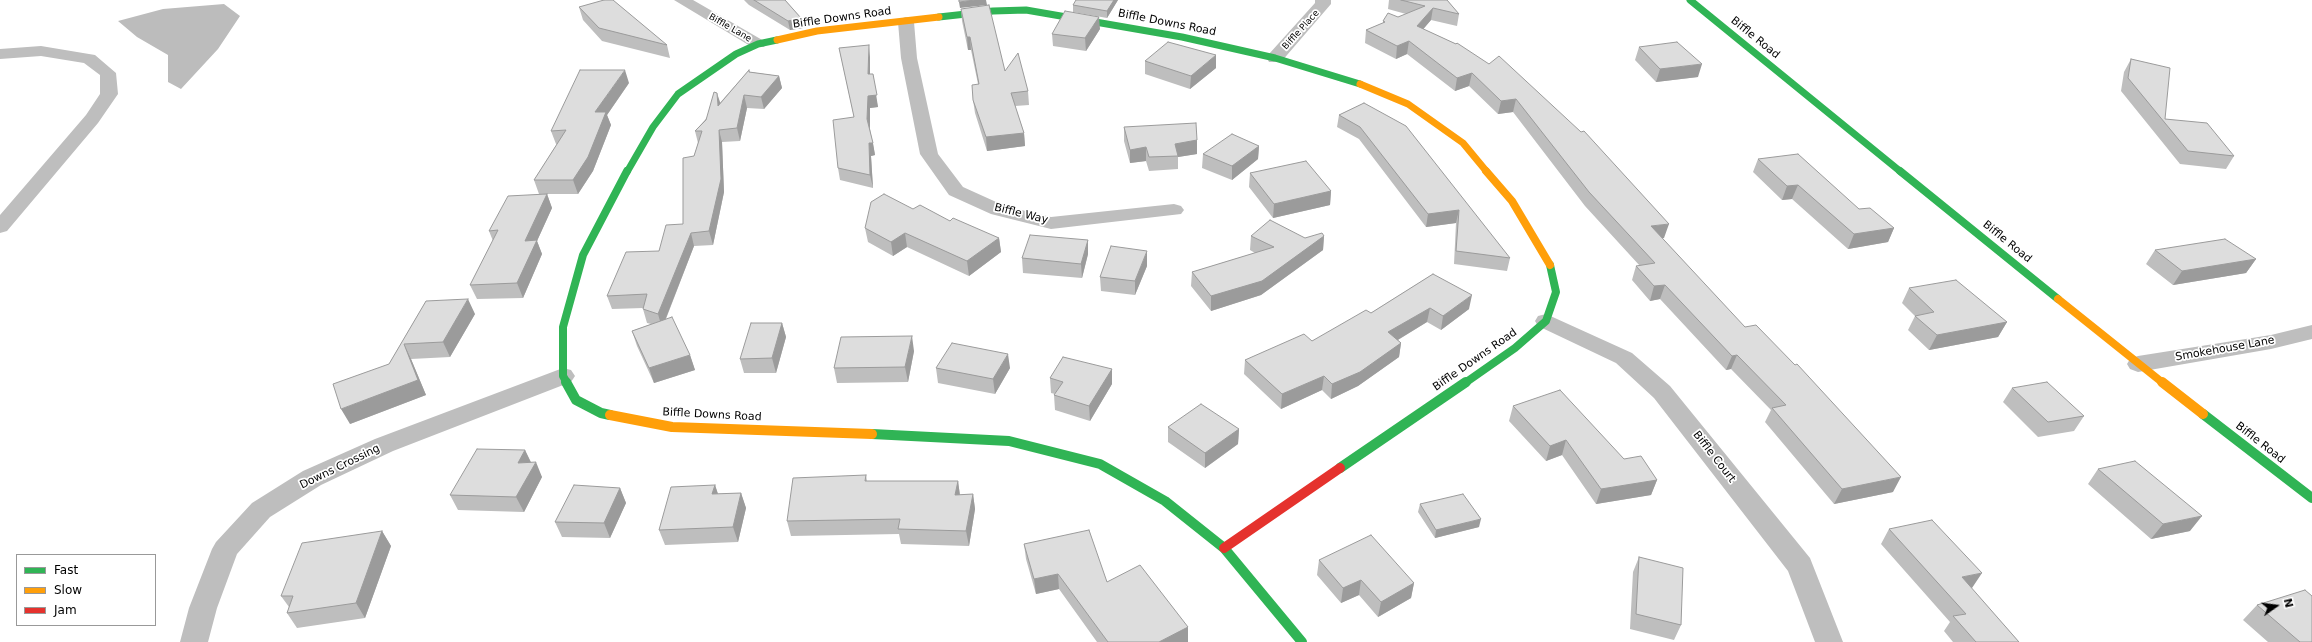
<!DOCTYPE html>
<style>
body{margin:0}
#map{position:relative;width:2312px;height:642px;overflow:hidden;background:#fff;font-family:"DejaVu Sans",sans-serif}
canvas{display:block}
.legend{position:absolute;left:16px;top:554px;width:140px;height:72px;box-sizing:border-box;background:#fff;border:1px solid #999;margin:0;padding:5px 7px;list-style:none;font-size:12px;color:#000}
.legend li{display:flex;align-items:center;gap:8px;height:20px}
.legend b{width:20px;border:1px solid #999}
.north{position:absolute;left:2256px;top:586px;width:40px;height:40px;-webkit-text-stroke:3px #fff;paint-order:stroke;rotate:76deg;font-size:11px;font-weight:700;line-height:16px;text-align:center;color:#000}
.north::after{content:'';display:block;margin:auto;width:14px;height:18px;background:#000;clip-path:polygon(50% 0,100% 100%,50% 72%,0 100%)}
</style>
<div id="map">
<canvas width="2312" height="642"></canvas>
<ul class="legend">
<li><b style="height:5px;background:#30b455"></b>Fast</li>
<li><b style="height:5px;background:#ff9f0a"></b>Slow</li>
<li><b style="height:5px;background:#e5322d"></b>Jam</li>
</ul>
<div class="north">N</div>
</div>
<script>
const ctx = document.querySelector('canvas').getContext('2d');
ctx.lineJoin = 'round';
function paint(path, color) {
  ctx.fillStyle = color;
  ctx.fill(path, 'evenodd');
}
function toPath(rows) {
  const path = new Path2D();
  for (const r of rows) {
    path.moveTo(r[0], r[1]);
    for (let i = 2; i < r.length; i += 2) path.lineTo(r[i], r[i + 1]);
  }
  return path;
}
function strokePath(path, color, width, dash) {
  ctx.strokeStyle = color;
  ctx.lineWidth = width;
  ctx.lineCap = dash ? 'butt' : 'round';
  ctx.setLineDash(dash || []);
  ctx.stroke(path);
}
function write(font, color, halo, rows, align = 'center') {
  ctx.font = font + ' "DejaVu Sans",sans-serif';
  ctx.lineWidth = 3.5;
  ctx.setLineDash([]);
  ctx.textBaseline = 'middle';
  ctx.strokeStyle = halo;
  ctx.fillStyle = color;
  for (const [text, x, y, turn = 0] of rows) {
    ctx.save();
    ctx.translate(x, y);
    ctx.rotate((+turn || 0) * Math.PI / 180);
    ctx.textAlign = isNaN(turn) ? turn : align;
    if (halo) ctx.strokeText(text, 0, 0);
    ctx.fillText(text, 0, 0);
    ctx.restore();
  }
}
const water = toPath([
 [224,4,240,16,218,49,181,89,168,82,168,55,137,37,118,21,163,9]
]);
const street = toPath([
 [674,0,693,0,764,41,766,44,764,47,752,47,674,0],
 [1315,0,1331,0,1331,4,1281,62,1269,62,1267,58,1269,54,1315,3,1315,0],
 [906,17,912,19,914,22,917,58,938,154,963,187,1005,206,1051,217,1174,204,1181,206,1184,210,1181,214,1051,229,991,214,949,195,920,154,901,58,898,22,900,19,906,17],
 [41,46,95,55,116,73,118,94,98,123,7,231,0,233,0,215,86,115,100,94,100,75,84,63,41,56,0,59,0,49,41,46],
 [1546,314,1632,353,1670,386,1810,558,1843,642,1815,642,1788,571,1654,398,1616,363,1538,326,1535,321,1538,316,1546,314],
 [2312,325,2312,339,2271,349,2138,372,2130,369,2127,364,2130,359,2138,356,2271,335,2312,325],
 [563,368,571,370,575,376,571,382,393,451,321,485,270,517,237,554,217,608,208,642,180,642,189,608,212,549,216,542,252,503,303,471,375,439,563,368]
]);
const fastFar2 = toPath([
 [1690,0,1901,172],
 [939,17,993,11,1026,10,1182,37,1275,58,1360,84],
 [627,172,653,127,678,94,736,54,758,44,777,40]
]);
const fastFar1 = toPath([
 [1900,171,2058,299],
 [567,383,563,376,563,327,583,255,627,171],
 [1465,383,1515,348,1546,321,1556,292,1550,265]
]);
const fast = toPath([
 [566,382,576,400,601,413,610,415],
 [2203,414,2312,498],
 [872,434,1009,441,1100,464,1165,501,1224,548,1302,642],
 [1340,468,1466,382]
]);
const slowFar2 = toPath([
 [777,40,817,31,939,17],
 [1360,84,1408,104,1463,143,1487,172]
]);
const slowFar1 = toPath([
 [1486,171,1512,201,1550,265],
 [2058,299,2163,383]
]);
const slow = toPath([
 [2162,382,2203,414],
 [610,415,672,427,872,434]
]);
const jam = toPath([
 [1224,548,1340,468]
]);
const wall = toPath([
 [744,0,785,0,801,18,803,28,790,30,749,5],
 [1118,0,1107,18,1073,12,1073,5],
 [1389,0,1447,0,1459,14,1457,26,1431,20,1423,29,1456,44,1457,43,1664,238,1662,238,1893,492,1834,504,1765,422,1771,410,1731,369,1726,370,1660,299,1650,301,1632,280,1636,266,1640,266,1585,206,1513,112,1498,114,1469,86,1455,91,1407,54,1396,59,1365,43,1366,30,1383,23,1383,21,1398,17,1406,14,1388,9],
 [579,7,667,45,670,58,602,41,583,20],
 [961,9,1005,71,1028,91,1029,105,1015,106,1024,133,1025,146,987,151,975,113,973,100,978,84,971,50,968,50,962,21],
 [1100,29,1086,51,1053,46,1052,34],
 [1639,47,1698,77,1656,82,1635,60],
 [839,48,870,57,870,74,878,107,870,108,870,129,875,155,871,156,873,188,840,180,838,168,854,117],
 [2131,59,2165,119,2234,156,2226,169,2180,164,2121,91,2124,72],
 [1145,61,1216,68,1190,89,1145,74],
 [749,70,750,72,779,76,782,88,764,109,747,108,740,141,722,142,724,192,713,245,694,246,666,319,690,355,695,370,654,383,637,346,632,331,651,324,647,323,643,309,643,308,612,309,607,296,659,251,683,224,694,156,698,143,695,131],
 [629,83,607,115,611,125,593,171,578,194,547,194,552,208,537,241,542,254,523,298,477,299,470,285,493,241,489,231,545,194,539,194,534,180,557,144,556,144,551,131],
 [1364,103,1510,258,1507,271,1454,264,1456,223,1426,227,1359,139,1337,127,1339,115],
 [1124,127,1197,140,1197,154,1178,157,1178,169,1149,171,1146,161,1130,163,1124,141],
 [1259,146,1258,159,1232,180,1202,168,1203,154],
 [1758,159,1859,209,1894,228,1888,242,1848,249,1792,199,1782,200,1753,172],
 [1250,173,1331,191,1330,205,1273,218,1249,187],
 [913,209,950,221,999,238,1001,252,969,276,907,247,893,256,868,242,865,228],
 [1251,236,1305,238,1324,236,1323,250,1261,295,1211,311,1191,286,1192,272,1255,253,1250,250],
 [1088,240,1088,254,1082,278,1023,273,1022,258],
 [2155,250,2256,259,2246,273,2173,285,2146,264],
 [1147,266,1135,295,1101,291,1100,277],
 [1433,274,1469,309,1441,330,1427,322,1398,340,1401,343,1399,357,1358,386,1331,399,1322,390,1281,409,1244,374,1245,360,1312,341,1371,313],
 [1909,288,2007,322,1998,337,1929,350,1908,330,1915,316,1902,303],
 [426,301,475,314,450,357,411,359,426,395,350,424,389,364],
 [782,323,786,337,776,373,744,373,740,359],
 [914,351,908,382,837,383,834,368],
 [936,368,1010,368,995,394,938,383],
 [1112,369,1112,384,1090,421,1055,410,1054,395,1055,394,1051,393,1050,378],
 [2012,388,2084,416,2074,431,2038,437,2003,402],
 [1513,406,1624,459,1657,480,1651,495,1596,504,1562,455,1546,461,1509,421],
 [1168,427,1239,429,1238,444,1205,468,1168,442],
 [525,450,531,462,542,477,524,512,458,510,450,495],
 [2098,469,2190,531,2151,539,2088,484],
 [866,475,867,481,958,481,960,495,973,494,975,509,969,546,901,544,899,534,791,536,787,521],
 [715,485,718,494,741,493,746,508,738,542,665,545,659,530],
 [620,488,626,503,610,538,562,537,555,522],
 [1420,504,1479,527,1435,538,1418,512],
 [1889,529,1972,588,1971,588,2019,642,1953,642,1944,631,1950,622,1881,544],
 [382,531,391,546,365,618,297,628,287,613,289,607,281,596],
 [1024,544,1107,582,1188,627,1188,642,1097,642,1059,589,1036,594,1026,559],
 [1639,557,1681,625,1674,640,1630,629,1633,572],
 [1319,560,1414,583,1411,598,1378,617,1359,595,1341,603,1317,575],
 [2257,605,2312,642,2268,642,2243,620]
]);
const shadedWall = toPath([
 [975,0,986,0,987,5,960,8,959,2],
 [1114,0,1118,0,1107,18,1107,11],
 [1433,8,1431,20,1415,39,1417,26],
 [1099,17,1100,29,1086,51,1085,38],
 [801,18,803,28,790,30,788,21],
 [967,37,970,37,971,50,968,50],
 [1409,41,1407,54,1396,59,1397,46],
 [869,45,870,57,870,86,868,74],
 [1216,55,1216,68,1190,89,1191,76],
 [1702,64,1698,77,1656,82,1660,69],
 [625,70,629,83,607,115,611,125,593,171,578,194,573,180,595,112],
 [1472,73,1469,86,1455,91,1457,78],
 [873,74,878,107,870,108,870,131,867,119,868,96],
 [779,76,782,88,764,109,761,97],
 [717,93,721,105,718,106],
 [744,95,747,108,740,141,737,128],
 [1516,99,1513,112,1498,114,1501,101],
 [719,130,722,142,724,192,713,245,709,231],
 [1024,133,1025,146,987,151,986,137],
 [1197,140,1197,154,1178,157,1175,144],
 [869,143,873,143,875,155,871,156,873,188,870,175],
 [1259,146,1258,159,1232,180,1232,166],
 [1146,147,1146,161,1130,163,1130,150],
 [1798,185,1792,199,1782,200,1787,186],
 [1331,191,1330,205,1273,218,1274,204],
 [547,194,552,208,537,241,542,254,523,298,517,283,525,241],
 [1459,210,1456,223,1426,227,1428,214],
 [1669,224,1664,238,1646,240,1651,226],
 [1894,228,1888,242,1848,249,1854,234],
 [691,233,694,246,662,328,658,314],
 [905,233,907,247,893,256,891,242],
 [1324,236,1323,250,1261,295,1211,311,1211,296],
 [999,238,1001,252,969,276,967,261],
 [1088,240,1088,254,1082,278,1081,264],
 [1147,251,1147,266,1135,295,1135,281],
 [2256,259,2246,273,2173,285,2182,271],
 [1665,285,1660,299,1650,301,1654,286],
 [1472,295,1469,309,1441,330,1443,316],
 [468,299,475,314,450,357,443,342],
 [1430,308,1427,322,1386,347,1388,332],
 [2007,322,1998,337,1929,350,1937,335],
 [782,323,786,337,776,373,772,358],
 [912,336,914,351,908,382,905,367],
 [1401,343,1399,357,1358,386,1331,399,1332,384],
 [404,344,411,359,426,395,350,424,341,409,418,380],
 [1008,354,1010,368,995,394,993,379],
 [690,355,695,370,654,383,649,368],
 [1737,355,1731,369,1726,370,1732,356],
 [1112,369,1112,384,1090,421,1089,406],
 [1324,376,1322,390,1281,409,1282,394],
 [1239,429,1238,444,1205,468,1205,453],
 [1566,440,1562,455,1546,461,1550,446],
 [525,450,532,465,518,463],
 [536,462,542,477,524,512,516,497],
 [1901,477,1893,492,1834,504,1842,489],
 [1657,480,1651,495,1596,504,1601,489],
 [958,481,960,496,955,495],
 [715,485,720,500,712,494],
 [620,488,626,503,610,538,604,523],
 [741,493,746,508,738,542,733,527],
 [973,494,975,509,969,546,966,531],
 [2202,516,2190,531,2151,539,2163,524],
 [1481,519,1479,527,1435,538,1436,530],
 [382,531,391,546,365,618,356,603],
 [1982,573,1972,588,1952,592,1962,577],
 [1058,574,1059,589,1036,594,1034,579],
 [1361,580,1359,595,1341,603,1343,588],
 [1414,583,1411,598,1378,617,1381,602],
 [1188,627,1188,642,1159,642]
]);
const building = toPath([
 [604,0,613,0,667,45,599,28,579,7,604,0],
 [754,0,785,0,801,18,788,21,754,0],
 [959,0,975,0,959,2,959,0],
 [1076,0,1114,0,1107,11,1073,5,1076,0],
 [1401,0,1447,0,1459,14,1433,8,1417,26,1456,44,1457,43,1489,64,1499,56,1581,132,1584,131,1669,224,1651,226,1745,327,1756,325,1795,365,1797,364,1901,477,1842,489,1772,408,1786,405,1737,355,1732,356,1665,285,1654,286,1636,266,1655,263,1589,192,1516,99,1501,101,1472,73,1457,78,1409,41,1397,46,1366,30,1385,22,1383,21,1388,13,1398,17,1425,6,1401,0],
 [989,5,1005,71,1018,53,1028,91,1011,93,1024,133,986,137,973,100,972,85,979,84,970,37,967,37,961,9,989,5],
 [1065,11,1099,17,1085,38,1052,34,1065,11],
 [1168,42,1216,55,1191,76,1145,61,1168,42],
 [1677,42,1702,64,1660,69,1639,47,1677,42],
 [869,45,868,74,873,74,877,95,868,96,867,119,873,143,869,143,870,175,838,168,833,120,854,117,839,48,869,45],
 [2131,59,2170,68,2165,119,2207,123,2234,156,2188,151,2128,78,2131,59],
 [580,70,625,70,595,112,606,112,588,157,573,180,534,180,566,130,551,131,580,70],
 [749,70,749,72,779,76,761,97,744,95,737,128,719,130,721,179,709,231,691,233,658,314,643,309,647,294,607,296,626,252,659,251,666,225,683,224,683,158,694,156,702,131,695,131,706,120,714,92,717,93,718,106,749,70],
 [1364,103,1406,126,1510,258,1456,251,1459,210,1428,214,1360,127,1339,115,1364,103],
 [1196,123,1197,140,1175,144,1178,156,1149,157,1146,147,1130,150,1124,127,1196,123],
 [1232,134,1259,146,1232,166,1203,154,1232,134],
 [1798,154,1859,209,1870,208,1894,228,1854,234,1798,185,1787,186,1758,159,1798,154],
 [1306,161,1331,191,1274,204,1250,173,1306,161],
 [547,194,525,241,537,240,517,283,470,285,498,230,489,231,508,196,547,194],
 [884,194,913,209,920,205,950,221,953,218,999,238,967,261,905,233,891,242,865,228,871,202,884,194],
 [1270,220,1305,238,1322,233,1324,236,1262,281,1211,296,1192,272,1274,247,1251,236,1270,220],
 [1030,235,1088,240,1081,264,1022,258,1030,235],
 [2225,239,2256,259,2182,271,2155,250,2225,239],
 [1111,246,1147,251,1135,281,1100,277,1111,246],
 [1433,274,1472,295,1443,316,1430,308,1388,332,1401,343,1360,372,1332,384,1324,376,1282,394,1245,360,1304,334,1312,341,1366,310,1371,313,1433,274],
 [1956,280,2007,322,1937,335,1915,316,1934,312,1909,288,1956,280],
 [468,299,443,342,404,344,418,380,341,409,333,384,389,364,426,301,468,299],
 [672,317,690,355,649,368,632,331,672,317],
 [751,323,782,323,772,358,740,359,751,323],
 [912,336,905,367,834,368,841,337,912,336],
 [952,343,1008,354,993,379,936,368,952,343],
 [1063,357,1112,369,1089,406,1054,395,1063,382,1050,378,1063,357],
 [2047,382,2084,416,2048,422,2012,388,2047,382],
 [1560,390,1624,459,1641,456,1657,480,1601,489,1566,440,1550,446,1513,406,1560,390],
 [1201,404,1239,429,1205,453,1168,427,1201,404],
 [477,449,525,450,518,463,536,462,516,497,450,495,477,449],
 [2135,461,2202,516,2163,524,2098,469,2135,461],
 [866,475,865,481,958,481,955,495,973,494,966,531,898,529,900,519,787,521,793,478,866,475],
 [574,485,620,488,604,523,555,522,574,485],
 [715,485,712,494,741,493,733,527,659,530,671,487,715,485],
 [1463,494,1481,519,1436,530,1420,504,1463,494],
 [1932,520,1982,573,1962,577,2019,642,1976,642,1953,616,1966,614,1889,529,1932,520],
 [1089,530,1107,582,1140,565,1188,627,1159,642,1108,642,1058,574,1034,579,1024,544,1089,530],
 [382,531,356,603,287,613,293,596,281,596,302,543,382,531],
 [1371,535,1414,583,1381,602,1361,580,1343,588,1319,560,1371,535],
 [1639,557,1683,568,1681,625,1636,614,1639,557],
 [2305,590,2312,596,2312,642,2300,642,2257,605,2305,590]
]);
const farStreetnames = [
 ["Biffle Lane",730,28,30],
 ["Biffle Place",1301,30,-48]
];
const streetNames = [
 ["Biffle Downs Road",842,18,-8],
 ["Biffle Downs Road",1167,23,11],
 ["Biffle Road",1755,38,39],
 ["Biffle Way",1021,214,14],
 ["Biffle Road",2007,242,39],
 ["Smokehouse Lane",2225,349,-10],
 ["Biffle Downs Road",1475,360,-35],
 ["Biffle Downs Road",712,415,3],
 ["Biffle Road",2260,443,38],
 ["Biffle Court",1714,457,52],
 ["Downs Crossing",340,467,-26]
];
paint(water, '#bcbcbc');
paint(street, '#bebebe');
strokePath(fastFar2, '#30b455', 7);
strokePath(fastFar1, '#30b455', 8);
strokePath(fast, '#30b455', 10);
strokePath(slowFar2, '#ff9f0a', 7);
strokePath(slowFar1, '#ff9f0a', 8);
strokePath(slow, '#ff9f0a', 10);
strokePath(jam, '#e5322d', 10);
paint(wall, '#bebebe');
paint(shadedWall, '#9b9b9b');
paint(building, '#ddd');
strokePath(building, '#9b9b9b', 1);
write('9px', '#000', '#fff', farStreetnames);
write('11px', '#000', '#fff', streetNames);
</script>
